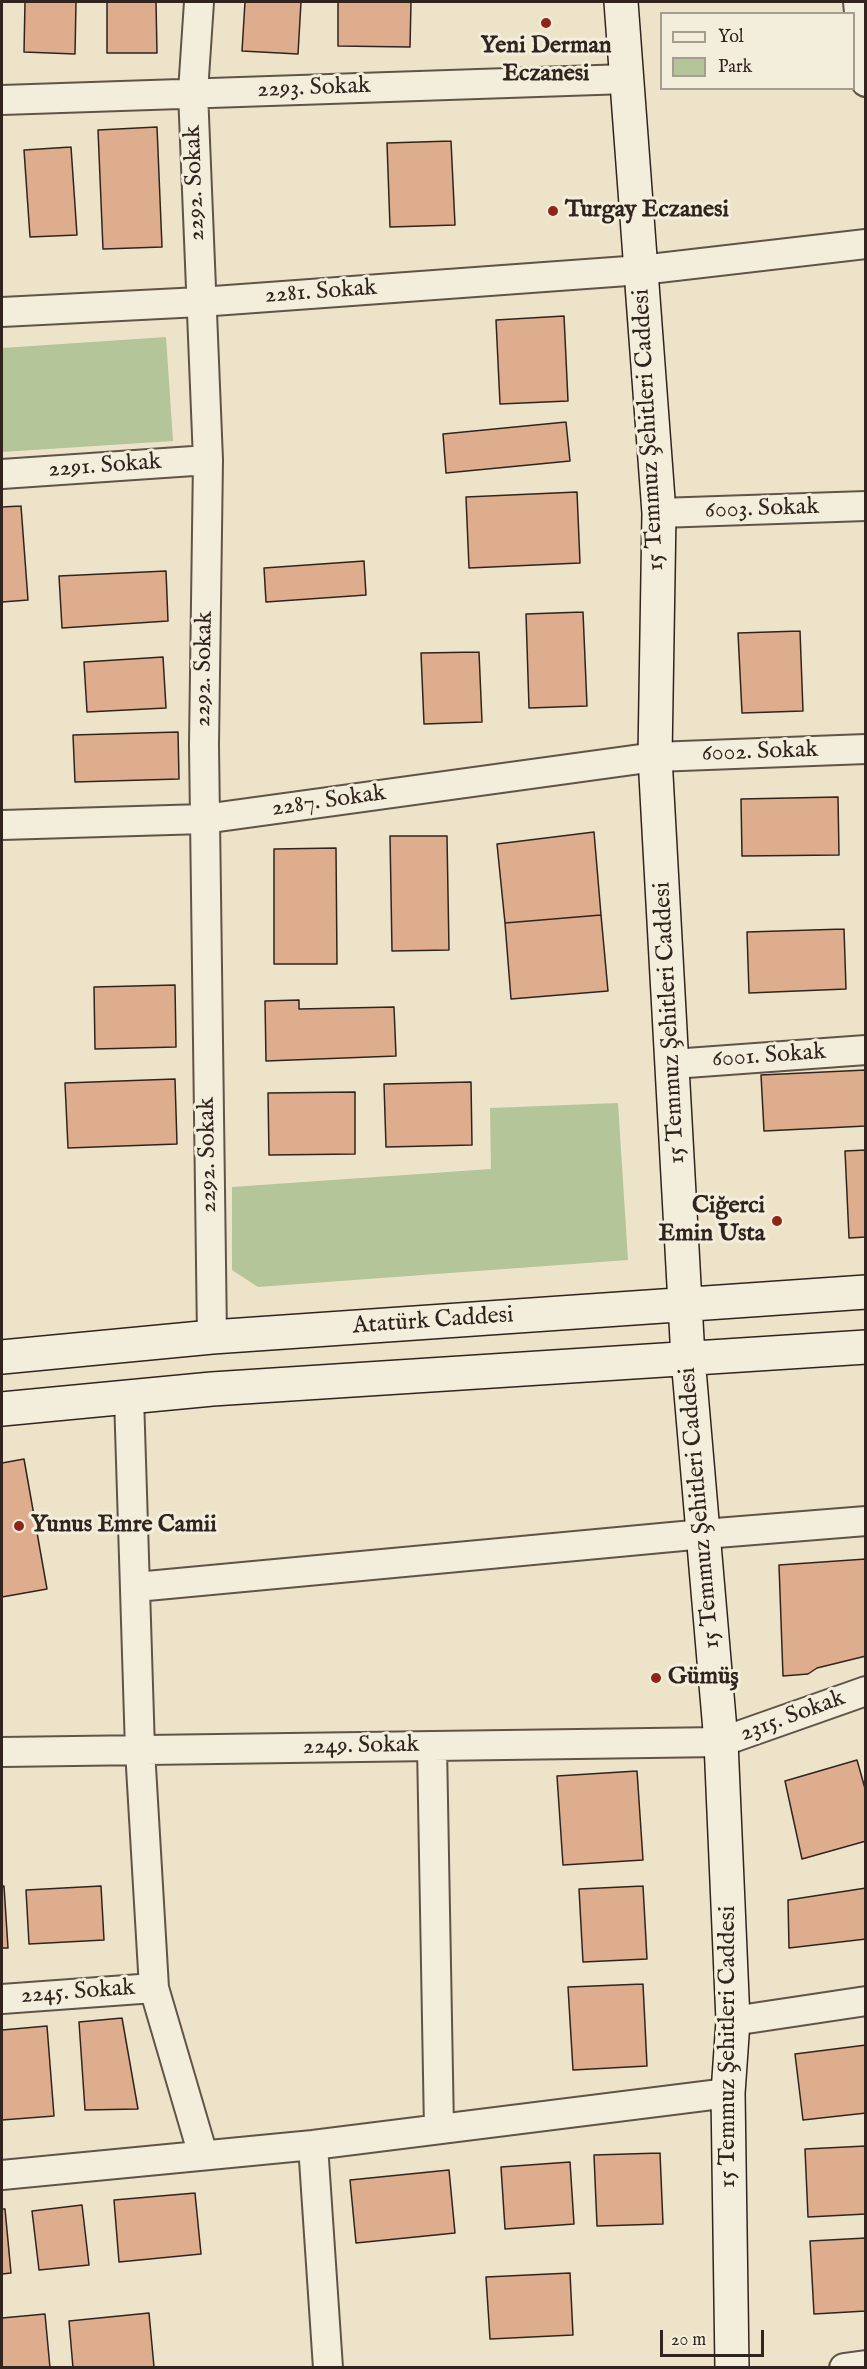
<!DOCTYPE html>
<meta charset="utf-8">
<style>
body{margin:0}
#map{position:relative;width:867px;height:2369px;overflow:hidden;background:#ede3c8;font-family:"IM FELL English",serif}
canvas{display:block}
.frame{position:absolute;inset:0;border:3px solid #31241e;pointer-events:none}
.legend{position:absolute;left:660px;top:12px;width:195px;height:78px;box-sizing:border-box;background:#f3eddb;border:2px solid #a59d8f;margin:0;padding:8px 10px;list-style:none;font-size:18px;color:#31241e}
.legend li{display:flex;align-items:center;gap:12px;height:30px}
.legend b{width:30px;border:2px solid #a59d8f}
.scale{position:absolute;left:660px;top:2330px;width:104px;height:27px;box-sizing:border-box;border:3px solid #31241e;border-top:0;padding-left:8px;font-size:18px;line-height:21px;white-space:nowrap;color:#31241e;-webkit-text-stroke:4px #f3eddb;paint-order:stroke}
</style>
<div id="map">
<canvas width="867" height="2369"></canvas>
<div class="frame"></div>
<ul class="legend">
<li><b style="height:8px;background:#f3eddb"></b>Yol</li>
<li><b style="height:16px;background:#b4c599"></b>Park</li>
</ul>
<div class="scale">20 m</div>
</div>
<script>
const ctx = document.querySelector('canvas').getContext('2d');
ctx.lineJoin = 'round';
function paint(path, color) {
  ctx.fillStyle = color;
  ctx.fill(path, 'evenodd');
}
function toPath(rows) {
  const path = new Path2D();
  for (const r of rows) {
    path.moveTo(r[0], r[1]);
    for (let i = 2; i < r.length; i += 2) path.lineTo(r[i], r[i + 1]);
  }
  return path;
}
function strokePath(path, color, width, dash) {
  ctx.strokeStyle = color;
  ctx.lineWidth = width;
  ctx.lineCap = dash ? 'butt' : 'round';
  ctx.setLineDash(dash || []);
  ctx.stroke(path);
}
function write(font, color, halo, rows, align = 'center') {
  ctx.font = font + ' "IM FELL English",serif';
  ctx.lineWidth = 6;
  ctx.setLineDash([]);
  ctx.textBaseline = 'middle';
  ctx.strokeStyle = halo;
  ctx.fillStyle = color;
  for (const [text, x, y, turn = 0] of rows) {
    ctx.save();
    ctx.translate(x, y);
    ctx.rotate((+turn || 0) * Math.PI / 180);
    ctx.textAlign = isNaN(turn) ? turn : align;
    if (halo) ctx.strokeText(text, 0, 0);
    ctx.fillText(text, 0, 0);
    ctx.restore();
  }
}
const green = toPath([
 [166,337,173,441,2,452,2,348],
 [618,1103,628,1260,258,1287,232,1270,232,1187,491,1169,490,1108]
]);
const building = toPath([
 [25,2,76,2,75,54,24,52,25,2],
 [107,2,156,2,157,53,107,53,107,2],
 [245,2,301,2,298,54,242,51,245,2],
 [338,2,411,2,410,47,338,46,338,2],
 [157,127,162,247,103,249,98,130,157,127],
 [451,141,455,225,390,227,387,143,451,141],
 [71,147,77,235,30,237,24,150,71,147],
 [564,316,568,401,500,404,496,320,564,316],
 [566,422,570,461,446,473,443,434,566,422],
 [577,492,580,563,469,568,466,497,577,492],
 [21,506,28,600,2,602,2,507,21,506],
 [364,561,366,595,266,602,264,568,364,561],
 [166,571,168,621,62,628,59,576,166,571],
 [583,612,587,706,529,708,526,614,583,612],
 [800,631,803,711,742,713,738,633,800,631],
 [479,652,482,722,424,724,421,653,479,652],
 [163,657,166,708,87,712,84,662,163,657],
 [178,732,179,779,75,782,73,735,178,732],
 [838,797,839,855,742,856,741,799,838,797],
 [594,832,601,915,505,923,497,844,594,832],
 [390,836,447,836,449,950,392,951,390,836],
 [336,848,337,964,274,964,274,849,336,848],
 [601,915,608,991,511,999,505,923,601,915],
 [844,929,846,989,749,993,747,932,844,929],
 [175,985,176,1047,95,1049,94,987,175,985],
 [299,1000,299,1009,394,1007,396,1056,266,1061,265,1001,299,1000],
 [866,1070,866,1126,764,1131,761,1075,866,1070],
 [175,1079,177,1144,68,1148,65,1083,175,1079],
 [471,1082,472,1145,386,1147,384,1084,471,1082],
 [355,1092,355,1154,269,1155,268,1093,355,1092],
 [866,1150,866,1237,849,1238,845,1151,866,1150],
 [24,1459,47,1589,2,1597,2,1463,24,1459],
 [866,1559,866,1656,817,1668,808,1674,783,1676,779,1565,866,1559],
 [857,1760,866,1792,866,1841,802,1859,785,1781,857,1760],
 [637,1771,643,1860,563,1865,557,1776,637,1771],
 [4,1886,8,1948,2,1948,2,1887,4,1886],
 [101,1886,104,1940,29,1944,26,1890,101,1886],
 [643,1886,647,1959,583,1962,579,1889,643,1886],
 [866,1888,866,1939,789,1948,788,1900,866,1888],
 [643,1984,647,2066,573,2070,568,1987,643,1984],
 [122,2018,138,2109,85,2110,79,2022,122,2018],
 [47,2026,54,2116,2,2120,2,2030,47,2026],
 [866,2045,866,2113,803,2120,795,2054,866,2045],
 [866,2146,866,2214,808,2217,805,2149,866,2146],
 [660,2153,663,2224,597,2226,594,2155,660,2153],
 [570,2162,574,2224,505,2229,501,2167,570,2162],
 [449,2170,455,2233,356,2243,350,2180,449,2170],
 [195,2193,201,2254,119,2262,114,2200,195,2193],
 [82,2205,89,2265,39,2270,32,2211,82,2205],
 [2,2209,5,2209,11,2273,2,2274,2,2209],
 [866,2238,866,2311,814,2314,810,2241,866,2238],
 [570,2273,573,2335,490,2339,486,2277,570,2273],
 [149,2313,154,2367,73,2368,69,2321,149,2313],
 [45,2314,50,2368,2,2368,2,2318,45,2314]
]);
const street = toPath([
 [199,2,193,92,208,460,204,745,212,1337],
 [858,2,866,82],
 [2,100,627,79],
 [2,312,200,302,641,270,866,244],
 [2,474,208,460],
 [659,513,866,506],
 [2,825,204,819,655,757,866,749],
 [673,1064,866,1050],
 [129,1397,140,1750,154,1988,203,2155],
 [136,1587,704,1534,866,1521],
 [432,1746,439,2129],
 [2,1752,721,1742,866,1691],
 [2,1999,154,1988],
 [733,2021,866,2001],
 [313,2145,328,2368],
 [2,2175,313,2145,728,2093],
 [844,2368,866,2365]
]);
const secondary = toPath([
 [621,2,659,513,655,757,688,1358,721,1742,733,2021,728,2093,732,2368],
 [2,1357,212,1337,866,1292],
 [2,1409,212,1389,866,1347]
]);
const markers = [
 [546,23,6,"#8f2418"],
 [553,211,6,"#8f2418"],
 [777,1221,6,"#8f2418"],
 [19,1526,6,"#8f2418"],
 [656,1678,6,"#8f2418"]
];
const poiNames = [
 ["Yeni Derman",546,47,"center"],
 ["Eczanesi",546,75,"center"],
 ["Turgay Eczanesi",565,211],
 ["Ciğerci",765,1207,"right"],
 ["Emin Usta",765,1235,"right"],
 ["Yunus Emre Camii",31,1526],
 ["Gümüş",668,1678]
];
const streetNames = [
 ["2293. Sokak",314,89,-2],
 ["2292. Sokak",196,183,-92],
 ["2281. Sokak",321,293,-4],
 ["15 Temmuz Şehitleri Caddesi",650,430,-93],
 ["2291. Sokak",105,467,-4],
 ["6003. Sokak",762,510,-2],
 ["2292. Sokak",205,669,-89],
 ["6002. Sokak",760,753,-2],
 ["2287. Sokak",329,802,-8],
 ["15 Temmuz Şehitleri Caddesi",671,1023,-93],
 ["6001. Sokak",769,1057,-4],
 ["2292. Sokak",209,1155,-91],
 ["Atatürk Caddesi",433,1322,-4],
 ["15 Temmuz Şehitleri Caddesi",701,1508,-95],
 ["2315. Sokak",793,1717,-20],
 ["2249. Sokak",361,1747,-1],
 ["2245. Sokak",78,1993,-4],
 ["15 Temmuz Şehitleri Caddesi",729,2047,-90]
];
paint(green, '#b4c599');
paint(building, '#dead8e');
strokePath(building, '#31241e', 1.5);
strokePath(street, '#605448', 32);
strokePath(secondary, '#31241e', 36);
strokePath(street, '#f3eddb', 28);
strokePath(secondary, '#f3eddb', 33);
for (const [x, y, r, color] of markers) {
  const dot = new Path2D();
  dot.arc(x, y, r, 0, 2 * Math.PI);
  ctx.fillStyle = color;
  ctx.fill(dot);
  strokePath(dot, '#f3eddb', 2);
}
write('bold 24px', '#31241e', '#f3eddb', poiNames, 'left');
write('24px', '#31241e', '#f3eddb', streetNames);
</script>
